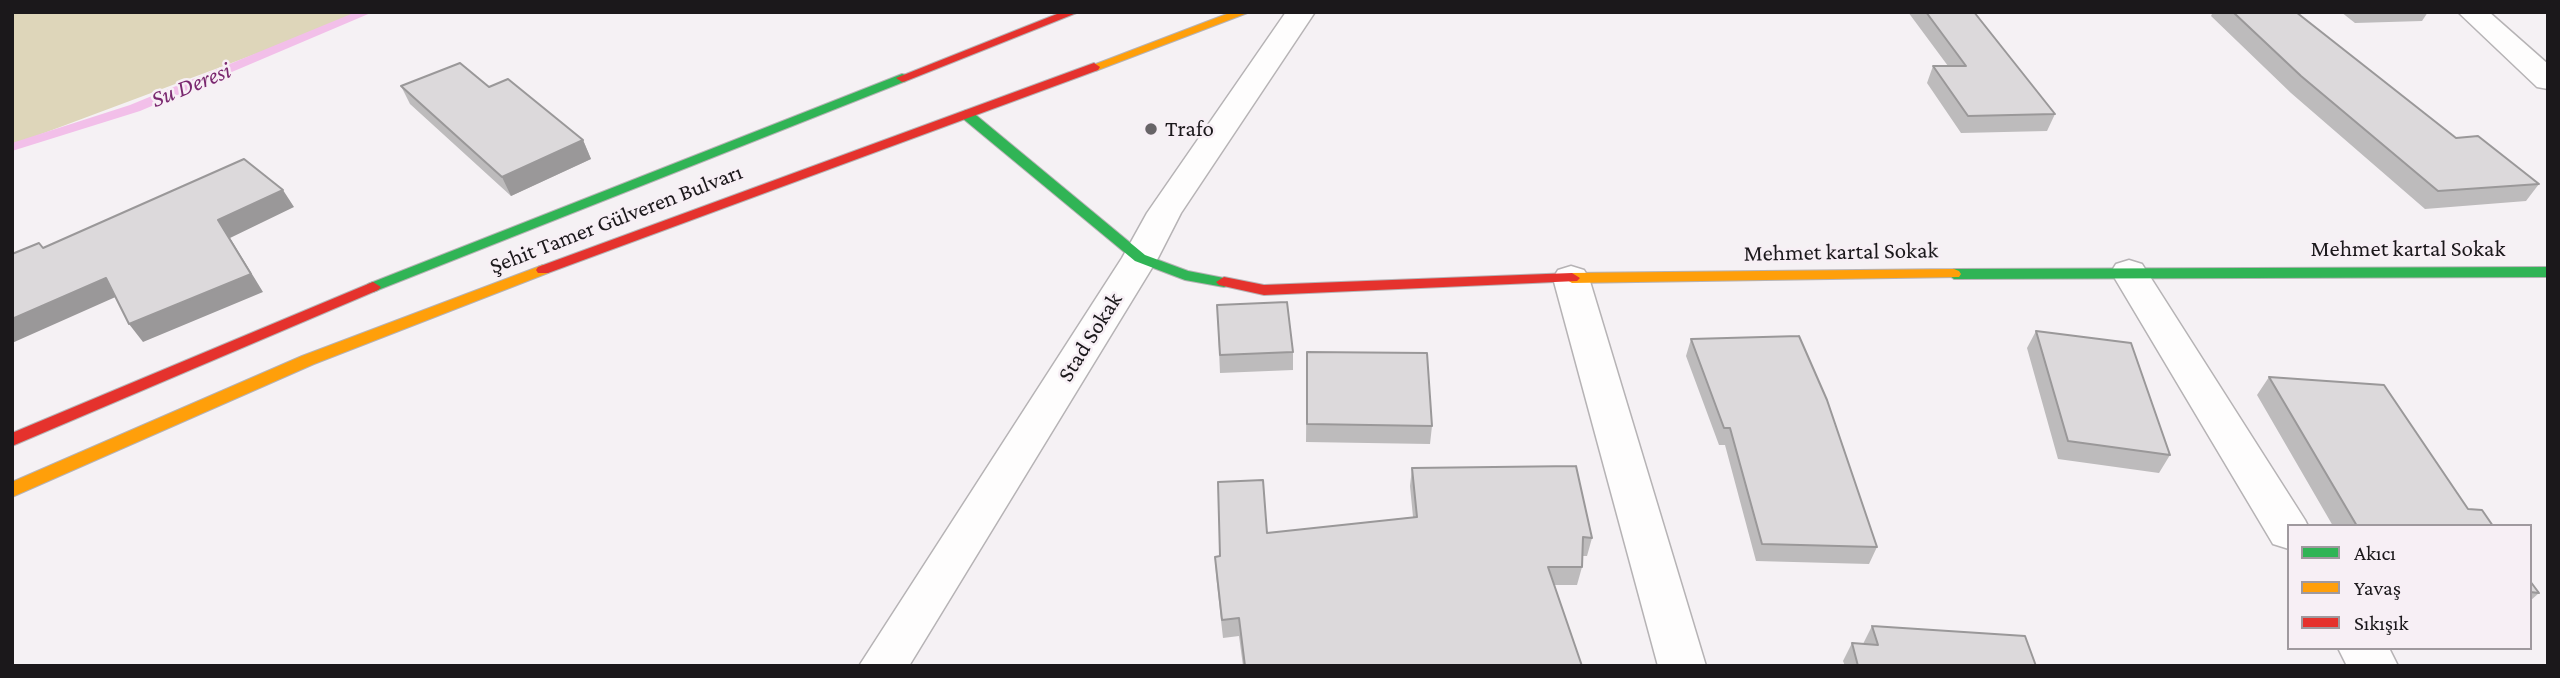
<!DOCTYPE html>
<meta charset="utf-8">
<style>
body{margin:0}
#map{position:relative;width:2560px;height:678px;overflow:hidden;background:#f5f1f4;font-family:"Crimson Pro",serif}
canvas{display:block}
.frame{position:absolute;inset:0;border:14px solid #1b181b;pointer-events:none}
.legend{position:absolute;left:2287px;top:524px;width:245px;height:126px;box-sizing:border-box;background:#f7eff5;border:2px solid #9f999e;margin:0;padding:9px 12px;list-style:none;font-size:21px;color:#1b181b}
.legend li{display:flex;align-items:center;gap:14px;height:35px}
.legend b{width:35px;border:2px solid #9f999e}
</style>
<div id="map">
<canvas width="2560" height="678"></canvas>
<div class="frame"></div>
<ul class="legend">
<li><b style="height:9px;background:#30b455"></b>Akıcı</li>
<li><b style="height:9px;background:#ff9f0a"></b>Yavaş</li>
<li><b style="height:9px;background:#e5322d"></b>Sıkışık</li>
</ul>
</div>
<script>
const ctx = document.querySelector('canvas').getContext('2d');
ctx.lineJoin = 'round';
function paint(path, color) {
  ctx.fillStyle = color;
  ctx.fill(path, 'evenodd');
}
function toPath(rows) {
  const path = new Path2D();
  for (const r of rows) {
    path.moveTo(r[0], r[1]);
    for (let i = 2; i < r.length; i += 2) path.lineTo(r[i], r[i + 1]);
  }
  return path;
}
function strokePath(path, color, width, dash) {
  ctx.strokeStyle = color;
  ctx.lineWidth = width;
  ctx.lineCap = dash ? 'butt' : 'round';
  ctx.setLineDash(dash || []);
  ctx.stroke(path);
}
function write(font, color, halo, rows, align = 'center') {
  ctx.font = font + ' "Crimson Pro",serif';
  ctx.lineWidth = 5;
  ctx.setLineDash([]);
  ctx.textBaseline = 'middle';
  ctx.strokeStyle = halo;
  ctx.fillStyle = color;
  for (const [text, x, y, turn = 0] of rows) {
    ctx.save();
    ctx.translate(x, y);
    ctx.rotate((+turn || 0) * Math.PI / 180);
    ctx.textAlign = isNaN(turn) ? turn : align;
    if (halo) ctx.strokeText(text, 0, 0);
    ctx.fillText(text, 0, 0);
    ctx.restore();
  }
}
const green = toPath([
 [12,12,368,12,12,145]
]);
const stream = toPath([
 [356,12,373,12,140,111,12,151,12,143,130,105,356,12]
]);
const street = toPath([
 [1286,12,1315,12,1181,213,1158,258,909,666,859,666,1122,258,1147,213,1286,12],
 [2458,12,2489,12,2548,64,2548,89,2537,87,2458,12],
 [2129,260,2142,264,2305,520,2308,526,2289,526,2289,549,2273,544,2111,272,2116,264,2129,260],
 [1571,266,1584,270,1589,278,1706,666,1658,666,1553,278,1558,270,1571,266],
 [2338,648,2389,648,2398,666,2347,666,2338,648]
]);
const fast = toPath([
 [902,74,906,75,906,81,378,290,373,292,365,287,368,284,902,74],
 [966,110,971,111,1145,255,1188,271,1229,279,1232,282,1229,285,1224,287,1185,280,1135,261,961,117,959,114,966,110],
 [2548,267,2548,277,1954,279,1947,274,1954,269,2548,267]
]);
const slow = toPath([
 [1232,12,1250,12,1098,70,1094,71,1088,67,1232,12],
 [543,265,548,267,550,270,548,273,314,364,12,497,12,482,302,356,543,265],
 [1954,269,1959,271,1961,274,1959,277,1572,283,1564,278,1572,273,1954,269]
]);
const jam = toPath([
 [1062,12,1079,12,906,81,902,82,896,78,1062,12],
 [1094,63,1100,67,1098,70,548,273,538,273,536,270,538,267,1094,63],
 [1572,273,1580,278,1577,281,1264,295,1219,285,1216,282,1224,277,1264,285,1572,273],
 [373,282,381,287,378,290,12,446,12,433,373,282]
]);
const wall = toPath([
 [1908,12,1974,12,2055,114,2047,131,1961,133,1927,83,1933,66,1948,66],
 [2213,12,2296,12,2456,138,2539,184,2526,201,2425,209,2291,93,2211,16],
 [2341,12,2428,12,2422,21,2355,23],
 [401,86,489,87,583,140,591,159,511,196,410,104],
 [1217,305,1293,352,1293,370,1220,373],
 [2036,331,2170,455,2159,473,2058,459,2027,348],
 [1691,339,1877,547,1869,564,1756,561,1725,445,1719,445,1686,356],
 [1307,352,1432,426,1430,444,1306,442],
 [2269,377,2468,509,2493,526,2333,526,2257,395],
 [1412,468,1592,538,1587,556,1582,556,1582,567,1577,585,1554,585,1582,666,1243,666,1239,636,1223,638,1216,575,1215,557,1220,556,1267,533,1413,517,1410,486],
 [2530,581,2539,593,2530,601],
 [1872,626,2036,666,1845,666,1843,661,1852,643,1863,644]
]);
const shadedWall = toPath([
 [583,140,591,159,511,196,502,177],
 [283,190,294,207,230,238,263,292,143,342,129,324,218,220],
 [106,278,120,295,12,343,12,319]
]);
const building = toPath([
 [1926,12,1974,12,2055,114,1968,116,1933,66,1966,66,1926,12],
 [2233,12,2296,12,2456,138,2478,136,2539,184,2438,191,2301,76,2233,12],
 [460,63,489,87,508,79,583,140,502,177,401,86,460,63],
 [244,159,283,190,218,220,251,274,129,324,106,278,12,319,12,254,39,243,43,248,244,159],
 [1287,302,1293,352,1220,355,1217,305,1287,302],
 [2036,331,2131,343,2170,455,2068,441,2036,331],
 [1799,336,1827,400,1877,547,1762,544,1730,428,1724,428,1691,339,1799,336],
 [1307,352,1427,353,1432,426,1307,424,1307,352],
 [2269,377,2384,385,2468,509,2482,510,2493,526,2357,526,2269,377],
 [1576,466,1592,538,1583,537,1582,567,1548,567,1582,666,1245,666,1239,618,1222,620,1215,557,1220,556,1218,482,1263,480,1267,533,1417,517,1412,468,1576,466],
 [2530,581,2539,593,2530,592,2530,581],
 [1872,626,2025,636,2036,666,1858,666,1852,643,1878,645,1872,626]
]);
const markers = [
 [1151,129,7,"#676467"]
];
const poiNames = [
 ["Trafo",1165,129]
];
const streetNames = [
 ["Şehit Tamer Gülveren Bulvarı",616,219,-21],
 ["Mehmet kartal Sokak",2408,249],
 ["Mehmet kartal Sokak",1841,252,-1],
 ["Stad Sokak",1090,337,-58]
];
const waterNames = [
 ["Su Deresi",191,85,-22]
];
paint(green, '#ded6ba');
paint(stream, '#f2bfe9');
strokePath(street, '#b6b3b5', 3);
strokePath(fast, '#b6b3b5', 2);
strokePath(slow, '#b6b3b5', 2);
strokePath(jam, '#b6b3b5', 2);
paint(street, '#fefdfd');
paint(fast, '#30b455');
paint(slow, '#ff9f0a');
paint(jam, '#e5322d');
paint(wall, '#bdbbbc');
paint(shadedWall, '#9a9899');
paint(building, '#dcd9db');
strokePath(building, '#9a9899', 2);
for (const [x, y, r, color] of markers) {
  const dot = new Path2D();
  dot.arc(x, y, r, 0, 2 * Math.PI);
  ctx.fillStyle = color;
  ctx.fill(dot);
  strokePath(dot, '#f7eff5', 2.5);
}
write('23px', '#1b181b', '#f7eff5', poiNames, 'left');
write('23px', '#1b181b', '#f7eff5', streetNames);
write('italic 24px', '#7a286f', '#f7eff5', waterNames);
</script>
